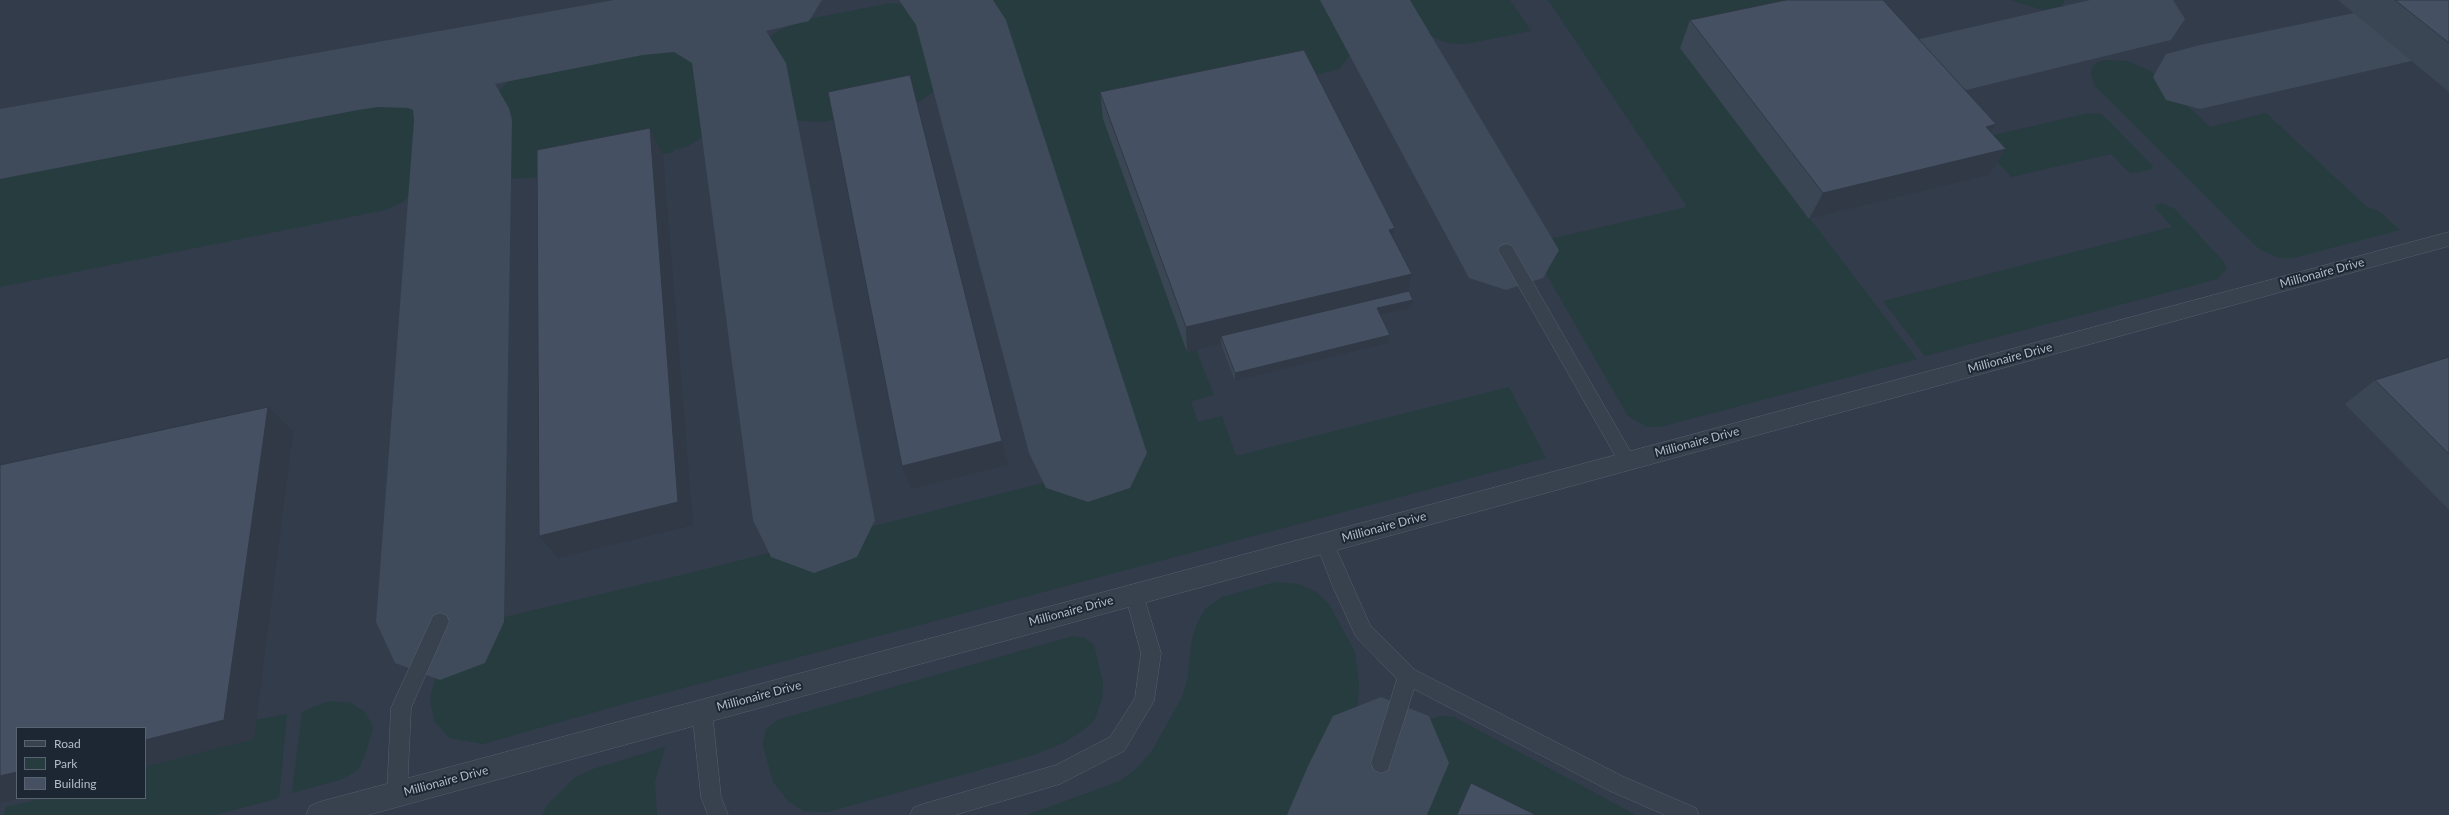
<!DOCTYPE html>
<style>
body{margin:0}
#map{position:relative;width:2449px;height:815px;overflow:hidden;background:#242f3e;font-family:Lato,sans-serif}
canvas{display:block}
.legend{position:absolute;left:16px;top:727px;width:130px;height:72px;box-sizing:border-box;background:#1d2633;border:1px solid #59626f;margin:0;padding:5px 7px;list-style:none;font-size:12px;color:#b4bcc9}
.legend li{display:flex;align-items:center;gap:8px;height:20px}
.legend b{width:20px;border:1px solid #59626f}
</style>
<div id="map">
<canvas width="2449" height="815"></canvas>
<ul class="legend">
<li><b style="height:5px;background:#38414e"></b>Road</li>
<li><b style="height:11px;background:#263c3f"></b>Park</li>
<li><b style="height:11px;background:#455162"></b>Building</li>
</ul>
</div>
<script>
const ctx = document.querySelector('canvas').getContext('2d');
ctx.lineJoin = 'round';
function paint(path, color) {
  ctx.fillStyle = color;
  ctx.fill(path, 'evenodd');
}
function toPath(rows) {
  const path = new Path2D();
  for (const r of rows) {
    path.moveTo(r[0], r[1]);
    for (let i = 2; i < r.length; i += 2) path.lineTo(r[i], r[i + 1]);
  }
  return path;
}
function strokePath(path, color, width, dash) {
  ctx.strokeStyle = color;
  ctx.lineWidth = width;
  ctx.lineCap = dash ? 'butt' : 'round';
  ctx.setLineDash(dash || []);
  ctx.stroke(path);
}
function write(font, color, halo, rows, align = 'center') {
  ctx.font = font + ' Lato,sans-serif';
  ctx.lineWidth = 4;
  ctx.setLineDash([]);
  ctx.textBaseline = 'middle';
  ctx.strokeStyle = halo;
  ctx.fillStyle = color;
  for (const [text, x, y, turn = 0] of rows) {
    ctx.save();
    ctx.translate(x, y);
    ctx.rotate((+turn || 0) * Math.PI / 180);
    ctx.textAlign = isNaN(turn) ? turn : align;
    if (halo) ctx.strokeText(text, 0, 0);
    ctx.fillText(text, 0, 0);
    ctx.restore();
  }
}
const airport = toPath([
 [0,0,2449,0,2449,815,0,815],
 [17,728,145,728,145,798,17,798]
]);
const green = toPath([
 [984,0,1327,0,1347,38,1350,55,1339,69,1303,78,1196,350,1214,395,1191,401,1198,422,1222,416,1236,456,1509,387,1546,458,627,703,483,744,449,738,434,721,430,698,438,668,454,642,488,621,690,573,1121,463,983,19,981,5],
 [1405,0,1510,0,1531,31,1466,44,1447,43,1427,34],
 [1548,0,1861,0,1680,48,1917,359,1660,427,1647,427,1628,416,1537,258,1537,251,1539,245,1546,240,1687,207],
 [2010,0,2065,0,2062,6,2043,10],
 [891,3,924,8,932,14,938,24,950,69,948,78,942,86,917,103,822,122,793,120,780,116,773,109,769,99,763,58,764,47,769,38,778,31,804,20],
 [663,46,694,48,706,54,713,66,719,108,717,123,709,133,686,147,674,150,674,152,539,177,514,179,491,170,485,156,486,110,489,99,509,81,536,70],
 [2104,60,2127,61,2150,71,2210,127,2266,113,2367,207,2379,211,2400,230,2293,258,2279,258,2259,249,2095,86,2091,74,2092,68,2096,63],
 [397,96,397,99,424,103,431,111,434,121,432,166,428,179,403,202,385,210,0,287,0,171],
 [2089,113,2102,114,2152,165,2153,169,2132,173,2127,171,2111,154,2011,177,1977,139],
 [2162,203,2175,209,2224,262,2227,268,2218,279,1925,356,1883,301,2172,227,2156,209,2156,205],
 [1276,582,1298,584,1317,592,1330,606,1355,652,1359,682,1357,719,1342,778,1324,815,1027,815,1120,781,1137,768,1152,751,1183,695,1187,681,1192,639,1197,623,1205,609,1222,597],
 [1073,636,1085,638,1094,645,1103,683,1102,699,1095,719,1085,729,1065,742,1034,755,827,812,804,811,788,801,773,782,763,745,766,729,777,720],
 [328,701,351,703,365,712,373,727,366,752,358,770,340,780,292,793,302,712],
 [287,714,279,798,215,815,4,815,6,807,46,798,145,798,145,767,253,739,256,720],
 [1441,716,1454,717,1636,815,1500,815,1465,798,1457,815,1425,815,1417,811,1410,773,1404,770,1424,726,1431,719],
 [665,747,655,782,657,815,542,815,547,805,574,778,590,770]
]);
const taxiway = toPath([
 [614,0,822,0,809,21,766,31,786,63,875,520,857,557,814,573,771,557,753,520,692,63,674,52,643,55,495,84,509,108,512,120,504,622,485,663,440,680,395,663,376,622,414,120,413,110,408,108,378,107,358,110,0,179,0,109,614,0],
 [899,0,993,0,1006,20,1147,453,1130,488,1088,502,1046,488,1029,453,916,25,899,0],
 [1320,0,1410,0,1559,250,1543,278,1506,290,1469,278,1320,0],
 [2090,0,2173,0,2185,19,2171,40,1909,104,1876,95,1862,72,1876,49,2090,0],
 [2383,7,2416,16,2429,38,2416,60,2200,109,2166,100,2153,77,2166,54,2200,45,2383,7],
 [1381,697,1429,716,1449,763,1427,815,1287,815,1308,766,1333,716,1381,697]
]);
const service = toPath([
 [1506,244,1512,246,1633,456,1636,461,1633,466,1627,468,1621,466,1498,250,1500,246,1506,244],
 [1325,535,1331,537,1370,625,1415,670,1624,777,1696,808,1699,815,1665,815,1610,791,1414,689,1388,770,1381,773,1374,770,1371,763,1397,679,1356,637,1333,587,1316,543,1319,537,1325,535],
 [1134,586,1141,588,1143,594,1161,653,1154,701,1124,751,1060,784,955,815,910,815,913,808,920,805,1056,765,1110,737,1135,698,1141,653,1125,594,1127,588,1134,586],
 [440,613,447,616,449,622,411,708,407,794,404,801,397,804,390,801,387,794,391,708,433,616,440,613],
 [702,702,709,704,712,711,721,797,728,815,708,815,701,797,692,711,695,704,702,702]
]);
const minor = toPath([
 [2449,232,2449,246,368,815,306,815,310,806,319,802,2449,232]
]);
const wall = toPath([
 [2338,0,2449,0,2449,92],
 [1690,20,1996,124,1991,132,1989,175,1809,219,1680,48],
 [1100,92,1395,228,1393,238,1412,274,1409,291,1413,300,1411,308,1380,315,1390,335,1389,343,1235,381,1221,344,1187,352,1103,119],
 [2449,357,2449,510,2345,404,2375,380]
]);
const shadedWall = toPath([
 [1996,124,1979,151,1986,127],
 [650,128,663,155,693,525,558,558,539,536],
 [2006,149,1989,175,1809,219,1823,193],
 [1395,228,1391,254,1389,230],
 [1412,274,1407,299,1221,336,1221,344,1187,352,1186,327],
 [1413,300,1411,308,1376,316,1377,308],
 [1390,335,1389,343,1235,381,1235,373],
 [268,407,293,431,254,739,145,766,145,740],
 [1002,441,1008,465,911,489,902,466],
 [17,772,17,798,20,798,0,803,0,776]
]);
const building = toPath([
 [1786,0,1883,0,1996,124,1986,127,2006,149,1823,193,1690,20,1786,0],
 [2395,0,2449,0,2449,43,2395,0],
 [1304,50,1395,228,1389,230,1412,274,1186,327,1100,92,1304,50],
 [910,75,1002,441,902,466,828,92,910,75],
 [650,128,678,502,539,536,537,150,650,128],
 [1409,291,1413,300,1377,308,1390,335,1235,373,1221,336,1409,291],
 [2449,357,2449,454,2375,380,2449,357],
 [268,407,224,720,145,740,145,728,17,728,17,772,0,776,0,465,268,407],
 [1471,783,1536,815,1457,815,1471,783]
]);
const streetNames = [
 ["Millionaire Drive",2322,273,-15],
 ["Millionaire Drive",2010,358,-15],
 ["Millionaire Drive",1697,442,-15],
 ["Millionaire Drive",1384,527,-15],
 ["Millionaire Drive",1071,611,-15],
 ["Millionaire Drive",759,696,-15],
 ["Millionaire Drive",446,781,-15]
];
paint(airport, '#323c4b');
paint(green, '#263c3f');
paint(taxiway, '#3f4a5a');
strokePath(service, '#565f6c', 1);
strokePath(minor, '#565f6c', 1);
paint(service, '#38414e');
paint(minor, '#38414e');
paint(wall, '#3b4654');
paint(shadedWall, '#303945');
paint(building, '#455162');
strokePath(building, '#303945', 1);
write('12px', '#b4bcc9', '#1d2633', streetNames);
</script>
